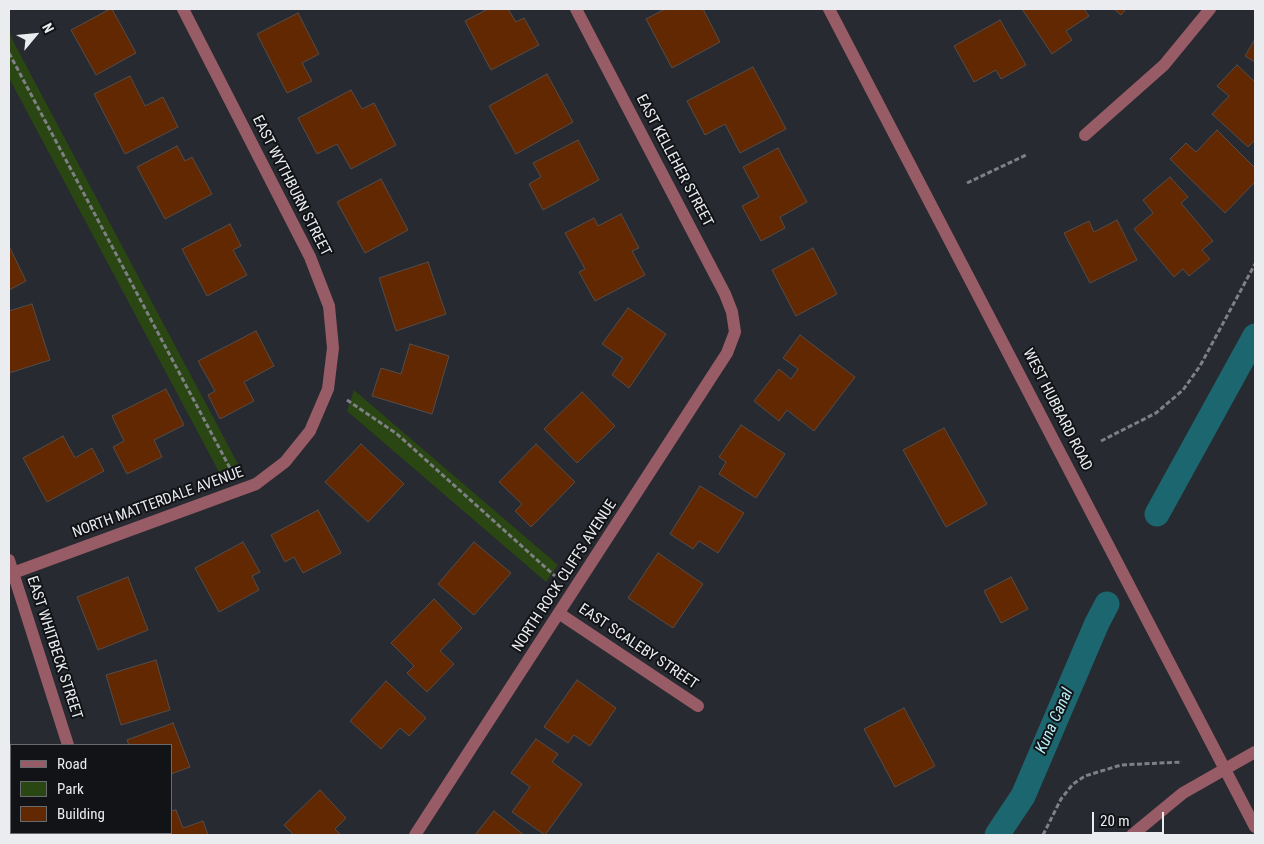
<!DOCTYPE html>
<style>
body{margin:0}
#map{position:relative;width:1264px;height:844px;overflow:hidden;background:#272a30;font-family:"Roboto Condensed",sans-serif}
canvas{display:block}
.frame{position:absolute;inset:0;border:10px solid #eaecf0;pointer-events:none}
.legend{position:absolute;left:10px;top:744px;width:162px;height:90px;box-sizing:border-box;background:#111316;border:1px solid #686a6d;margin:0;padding:6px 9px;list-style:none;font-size:15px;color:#eaecf0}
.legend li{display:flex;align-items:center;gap:10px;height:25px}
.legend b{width:25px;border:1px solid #686a6d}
.north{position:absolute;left:10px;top:10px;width:50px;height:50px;-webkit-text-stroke:4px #111316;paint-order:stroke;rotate:62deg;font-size:14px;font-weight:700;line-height:20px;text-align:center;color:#eaecf0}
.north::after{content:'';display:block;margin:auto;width:18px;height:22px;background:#eaecf0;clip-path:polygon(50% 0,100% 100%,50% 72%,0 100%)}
.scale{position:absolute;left:1092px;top:812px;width:72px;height:22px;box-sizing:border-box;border:2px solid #eaecf0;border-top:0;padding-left:6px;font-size:15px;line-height:18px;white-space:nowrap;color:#eaecf0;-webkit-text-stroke:4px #111316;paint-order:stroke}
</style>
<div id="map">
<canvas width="1264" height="844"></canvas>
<div class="frame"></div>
<ul class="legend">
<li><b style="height:6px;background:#985c66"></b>Road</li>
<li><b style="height:14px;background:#294613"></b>Park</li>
<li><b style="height:14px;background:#622801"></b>Building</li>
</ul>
<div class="north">N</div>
<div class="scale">20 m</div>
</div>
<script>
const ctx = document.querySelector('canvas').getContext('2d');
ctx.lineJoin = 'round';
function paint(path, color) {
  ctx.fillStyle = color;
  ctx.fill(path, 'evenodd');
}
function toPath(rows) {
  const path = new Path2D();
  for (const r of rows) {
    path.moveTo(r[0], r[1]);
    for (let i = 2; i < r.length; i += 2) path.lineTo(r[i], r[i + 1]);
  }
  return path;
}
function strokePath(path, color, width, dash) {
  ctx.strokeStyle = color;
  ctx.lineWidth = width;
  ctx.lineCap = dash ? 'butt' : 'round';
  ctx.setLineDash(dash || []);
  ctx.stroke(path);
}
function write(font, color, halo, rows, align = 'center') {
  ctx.font = font + ' "Roboto Condensed",sans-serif';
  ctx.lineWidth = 4;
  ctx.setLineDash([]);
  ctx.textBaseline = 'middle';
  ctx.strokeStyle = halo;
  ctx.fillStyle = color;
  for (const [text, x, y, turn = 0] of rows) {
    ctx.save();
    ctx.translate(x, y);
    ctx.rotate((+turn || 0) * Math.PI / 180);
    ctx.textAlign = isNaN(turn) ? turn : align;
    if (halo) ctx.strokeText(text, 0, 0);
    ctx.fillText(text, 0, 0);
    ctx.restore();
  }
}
const green = toPath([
 [9,30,13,41,238,464,219,472,9,78],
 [354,390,558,565,546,582,347,411]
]);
const canal = toPath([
 [1157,514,1255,336],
 [997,835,1023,796,1097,623,1107,604]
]);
const building = toPath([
 [110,9,112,9,136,53,96,75,71,30,110,9],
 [488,9,508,9,516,22,524,18,539,45,491,70,465,21,488,9],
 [665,9,703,9,720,42,672,68,646,19,665,9],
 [1022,9,1084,9,1089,16,1066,31,1072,40,1052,54,1022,9],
 [1114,9,1126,9,1121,15,1114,9],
 [298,13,319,54,302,63,312,81,287,93,257,34,298,13],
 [1000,20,1026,65,1001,79,996,70,974,82,954,46,1000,20],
 [1255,39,1255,62,1245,56,1255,39],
 [1237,65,1255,82,1255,140,1248,147,1212,114,1229,96,1217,86,1237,65],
 [753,67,786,129,740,153,725,124,705,135,687,101,753,67],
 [547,74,573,122,516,154,489,106,547,74],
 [130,76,145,106,163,97,178,127,125,154,94,94,130,76],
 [351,90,362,109,374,103,396,145,351,169,337,144,317,154,298,118,351,90],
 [1217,130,1255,168,1255,182,1225,213,1170,159,1186,143,1196,152,1217,130],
 [578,140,599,180,543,210,529,184,541,177,533,163,578,140],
 [177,146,185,161,192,157,212,194,165,219,137,167,177,146],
 [778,148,807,202,780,217,785,228,761,241,742,206,759,197,743,167,778,148],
 [1170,177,1188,197,1181,203,1213,241,1202,250,1210,259,1189,276,1183,269,1174,277,1134,229,1153,213,1143,200,1170,177],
 [381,179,408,230,365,253,337,202,381,179],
 [621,214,639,248,632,251,645,275,595,301,579,272,585,269,565,233,594,218,598,226,621,214],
 [1117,220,1137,260,1090,283,1064,233,1089,221,1094,232,1117,220],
 [230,224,241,246,233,250,247,275,207,296,182,249,230,224],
 [9,246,26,281,9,290,9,246],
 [813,248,837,294,796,316,772,270,813,248],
 [428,262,446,314,396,331,379,278,428,262],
 [32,304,50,360,9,373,9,311,32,304],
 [628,308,666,334,629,388,612,375,623,358,602,344,628,308],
 [256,331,274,366,244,382,254,401,220,419,208,395,215,391,198,361,256,331],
 [800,335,855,377,814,431,787,410,779,421,754,401,779,369,791,379,798,369,783,358,800,335],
 [410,344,449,356,432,414,372,396,381,368,401,374,410,344],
 [166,389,184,425,154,440,162,457,127,474,113,447,124,441,112,416,166,389],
 [582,392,615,426,577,463,544,429,582,392],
 [741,425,785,454,756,498,719,474,726,462,719,457,741,425],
 [944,428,987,504,946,527,903,450,944,428],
 [63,436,75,458,92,448,104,471,47,502,23,458,63,436],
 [361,444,404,484,368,522,325,482,361,444],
 [536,444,575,482,531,527,515,511,522,504,499,482,536,444],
 [700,486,744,513,718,553,699,541,693,549,670,534,700,486],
 [318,510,341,553,303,573,294,557,285,562,271,535,318,510],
 [243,542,260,572,252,576,259,590,219,612,195,568,243,542],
 [474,542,511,573,474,615,438,584,474,542],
 [658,553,703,584,673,628,628,598,658,553],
 [128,577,148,630,98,650,77,597,128,577],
 [1011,577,1028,609,1001,623,984,591,1011,577],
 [434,599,462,628,440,651,454,664,427,692,407,673,414,666,391,643,434,599],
 [156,660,170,710,121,725,106,675,156,660],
 [577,680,616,708,590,746,574,735,568,743,544,727,577,680],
 [386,681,426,718,409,736,400,728,381,749,350,721,386,681],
 [904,708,935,766,895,787,864,729,904,708],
 [173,723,190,767,171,774,171,745,129,745,127,740,173,723],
 [536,739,558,754,552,762,582,784,545,835,512,812,530,787,511,773,536,739],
 [9,740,11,747,11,765,9,766,9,740],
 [9,767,11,774,11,781,9,782,9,767],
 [320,790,346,818,335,829,341,835,294,835,284,825,320,790],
 [176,810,183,828,203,821,208,835,160,835,159,833,171,833,171,811,176,810],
 [494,811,524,835,475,835,494,811]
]);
const path = toPath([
 [9,53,231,470],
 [967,183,1026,155],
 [347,400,397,434,555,576],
 [1101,441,1156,413,1183,390,1200,366,1255,264],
 [1043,835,1061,799,1073,784,1085,776,1121,765,1182,762]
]);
const minor = toPath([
 [1085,135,1164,65,1210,9],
 [9,560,68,745],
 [13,573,256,484,285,462,310,431,328,389,333,348,329,306,310,257,183,9],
 [560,614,698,706],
 [97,833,98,835],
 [18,835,25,833],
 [415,835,727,353,735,332,732,312,725,294,576,9],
 [1132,835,1183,793,1255,752]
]);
const tertiary = toPath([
 [829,9,1255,827]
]);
const streetNames = [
 ["EAST KELLEHER STREET",674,161,62],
 ["EAST WYTHBURN STREET",291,186,63],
 ["WEST HUBBARD ROAD",1057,410,63],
 ["NORTH MATTERDALE AVENUE",158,503,-20],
 ["NORTH ROCK CLIFFS AVENUE",565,576,-57],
 ["EAST SCALEBY STREET",638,647,34],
 ["EAST WHITBECK STREET",54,648,72]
];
const waterNames = [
 ["Kuna Canal",1055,721,-66]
];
paint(green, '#294613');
strokePath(canal, '#1c676f', 25);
paint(building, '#622801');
strokePath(building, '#554d4a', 1);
strokePath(path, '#7e8085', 3, [5, 2.5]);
strokePath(minor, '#985c66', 12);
strokePath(tertiary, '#985c66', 12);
write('15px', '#eaecf0', '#111316', streetNames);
write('italic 16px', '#b5eff7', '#111316', waterNames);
</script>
